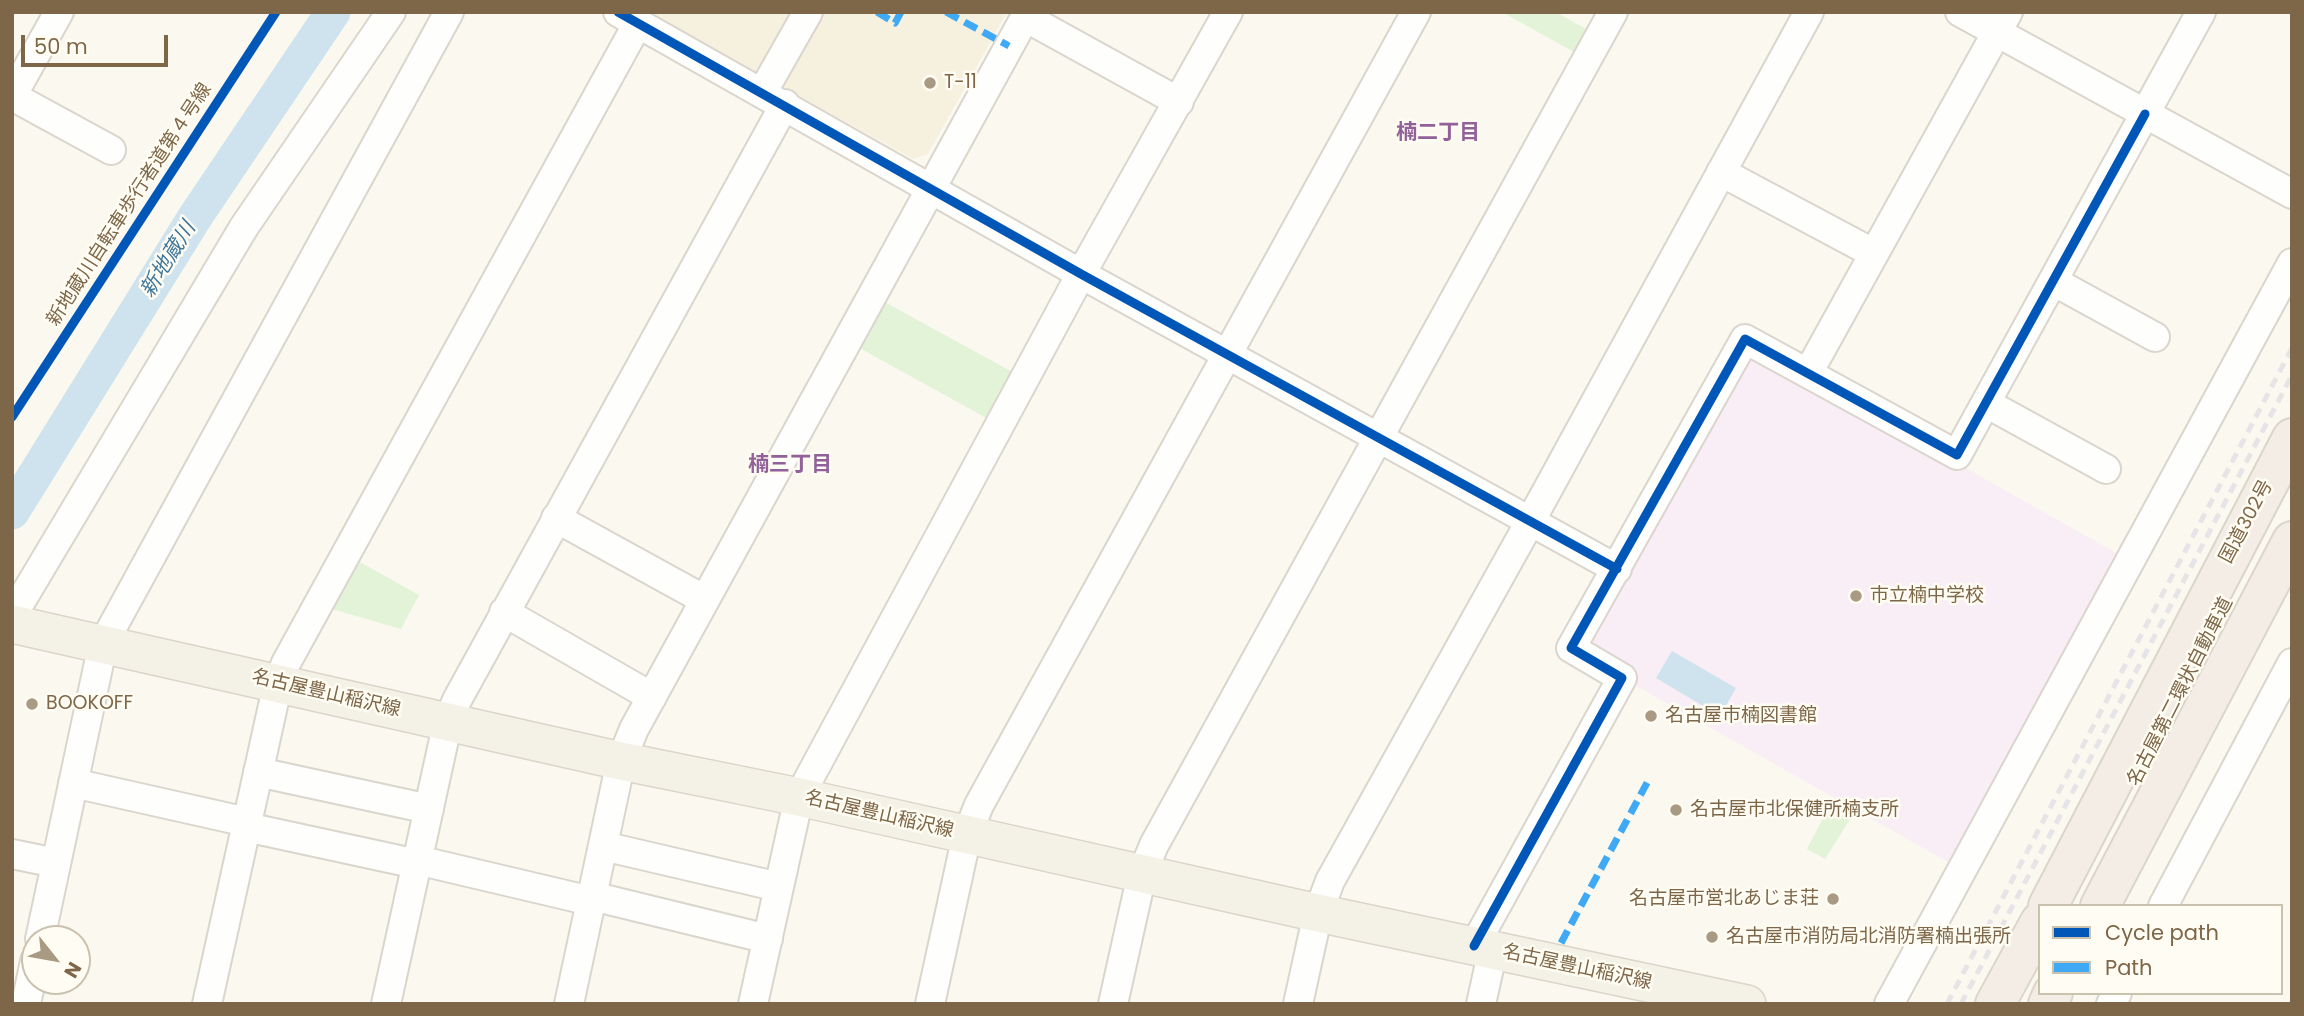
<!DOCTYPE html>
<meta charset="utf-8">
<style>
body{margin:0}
#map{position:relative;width:2304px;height:1016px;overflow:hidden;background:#faf8ef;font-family:Poppins,sans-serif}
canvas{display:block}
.frame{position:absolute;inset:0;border:14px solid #7e6749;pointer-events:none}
.legend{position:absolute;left:2038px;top:904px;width:245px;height:91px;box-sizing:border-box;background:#fffdf3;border:2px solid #cbc1af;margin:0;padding:9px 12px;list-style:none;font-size:21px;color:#7e6749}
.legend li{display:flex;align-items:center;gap:14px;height:35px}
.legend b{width:35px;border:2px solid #cbc1af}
.north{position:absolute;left:21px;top:925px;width:70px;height:70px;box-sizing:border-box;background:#fffdf3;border:2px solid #cbc1af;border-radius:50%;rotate:121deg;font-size:19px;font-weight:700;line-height:28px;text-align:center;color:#7e6749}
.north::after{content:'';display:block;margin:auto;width:24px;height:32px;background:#a99a83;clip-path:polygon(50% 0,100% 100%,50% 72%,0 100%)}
.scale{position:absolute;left:21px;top:35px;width:147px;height:32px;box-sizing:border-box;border:4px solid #7e6749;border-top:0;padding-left:9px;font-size:21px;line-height:24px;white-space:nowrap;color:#7e6749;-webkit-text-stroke:5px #fffdf3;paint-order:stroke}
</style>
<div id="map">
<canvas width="2304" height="1016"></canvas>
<div class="frame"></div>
<ul class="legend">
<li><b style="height:9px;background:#0057b8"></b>Cycle path</li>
<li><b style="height:9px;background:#3fa9f5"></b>Path</li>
</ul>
<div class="north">N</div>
<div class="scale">50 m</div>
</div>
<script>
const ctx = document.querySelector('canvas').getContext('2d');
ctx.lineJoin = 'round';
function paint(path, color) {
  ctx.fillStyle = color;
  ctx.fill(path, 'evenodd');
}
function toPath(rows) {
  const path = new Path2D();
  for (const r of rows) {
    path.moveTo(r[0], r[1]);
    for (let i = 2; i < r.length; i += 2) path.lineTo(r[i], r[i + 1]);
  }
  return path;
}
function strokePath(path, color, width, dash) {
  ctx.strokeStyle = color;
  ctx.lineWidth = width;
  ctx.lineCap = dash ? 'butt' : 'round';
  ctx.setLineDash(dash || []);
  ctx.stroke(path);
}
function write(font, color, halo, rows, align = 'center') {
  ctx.font = font + ' Poppins,"Noto Sans JP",sans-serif';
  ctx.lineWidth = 5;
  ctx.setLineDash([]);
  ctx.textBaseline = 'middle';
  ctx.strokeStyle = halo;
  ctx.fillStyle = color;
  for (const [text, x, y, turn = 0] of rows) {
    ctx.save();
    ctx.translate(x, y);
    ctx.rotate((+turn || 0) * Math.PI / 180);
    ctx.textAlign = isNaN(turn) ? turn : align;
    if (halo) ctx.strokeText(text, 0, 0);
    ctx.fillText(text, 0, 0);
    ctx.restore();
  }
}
const residential = toPath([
 [646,12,1007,12,928,154,913,159]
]);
const education = toPath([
 [1755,355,1953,461,2120,555,1948,862,1631,683,1635,673,1595,646,1592,637,1745,358]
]);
const green = toPath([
 [1502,12,1556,12,1593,33,1581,56],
 [881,300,1016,374,990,420,856,346],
 [349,556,419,595,401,629,322,606],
 [1834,797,1856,810,1825,859,1807,849]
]);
const water = toPath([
 [1672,651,1736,688,1720,716,1656,678]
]);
const river = toPath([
 [12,512,195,217,333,12]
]);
const path = toPath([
 [12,417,276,12]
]);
const minor = toPath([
 [59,12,12,96,111,150],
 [618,12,1081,274,1617,569],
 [1960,12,2292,194],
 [1025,17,1179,102],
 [762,93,808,12],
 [1721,172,1873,253],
 [2053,281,2155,337],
 [1808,373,2008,12],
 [1986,403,2106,469],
 [556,518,705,600],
 [504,612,652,697],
 [12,616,244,227,391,12],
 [258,772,429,809],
 [73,783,247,822],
 [246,827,417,864],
 [603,846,779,887],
 [12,854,56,863],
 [417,860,591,901],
 [592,896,768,939],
 [2163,906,2292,663],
 [40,939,103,644,449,12],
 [1474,946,1622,678,1571,648,1745,339,1957,455,2201,12],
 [26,1004,35,961],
 [207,1004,278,683,286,663,638,23],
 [386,1004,448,721,457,700,785,104],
 [569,1004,621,761,634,729,1028,12],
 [753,1004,799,797,1081,274,1228,12],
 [930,1004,967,835,979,805,1416,12],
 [1113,1004,1142,874,1154,845,1613,12],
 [1298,1004,1318,913,1330,881,1531,520,1809,12],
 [1481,1004,1493,950],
 [1889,1004,2292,263],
 [2111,1004,2117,993]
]);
const major = toPath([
 [12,624,621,761,799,797,1318,913,1747,1004]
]);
const highway = toPath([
 [2048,906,2292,438],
 [2100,906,2292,541],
 [1995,1004,2040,922],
 [2048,1004,2053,993]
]);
const rail = toPath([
 [1947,1004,2292,348],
 [1961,1004,2292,375]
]);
const quiet = toPath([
 [877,12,895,23,901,12],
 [946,12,1009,46],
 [1561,943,1648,781]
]);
const cycleway = toPath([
 [618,12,1081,274,1617,569],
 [12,417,276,12],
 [1474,946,1622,678,1571,648,1745,339,1957,455,2145,114]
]);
const markers = [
 [930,83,7,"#a99a83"],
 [1856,596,7,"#a99a83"],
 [32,704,7,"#a99a83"],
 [1651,716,7,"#a99a83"],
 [1676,810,7,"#a99a83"],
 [1833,899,7,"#a99a83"],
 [1712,937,7,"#a99a83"]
];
const poiNames = [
 ["T-11",944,83],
 ["市立楠中学校",1870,596],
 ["BOOKOFF",46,704],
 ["名古屋市楠図書館",1665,716],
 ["名古屋市北保健所楠支所",1690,810],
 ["名古屋市営北あじま荘",1819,899,"right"],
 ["名古屋市消防局北消防署楠出張所",1726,937]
];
const streetNames = [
 ["新地蔵川自転車歩行者道第４号線",130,205,-57],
 ["国道302号",2247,522,-62],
 ["名古屋第二環状自動車道",2181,692,-63],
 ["名古屋豊山稲沢線",326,694,13],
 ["名古屋豊山稲沢線",879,815,13],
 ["名古屋豊山稲沢線",1577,968,12]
];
const neighbourhoodNames = [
 ["楠二丁目",1438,134],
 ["楠三丁目",790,466]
];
const waterNames = [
 ["新地蔵川",169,260,-58]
];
paint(residential, '#f6f0df');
paint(education, '#f9eef6');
paint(green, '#e2f3d8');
paint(water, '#cee3ed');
strokePath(river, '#cee3ed', 35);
strokePath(minor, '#dad5cd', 32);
strokePath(major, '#dcd5ca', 40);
strokePath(highway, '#dcd5ca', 42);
strokePath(path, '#ddd7ce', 3.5, [2, 5]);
strokePath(minor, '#fefefd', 28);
strokePath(major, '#f4f2e6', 37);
strokePath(highway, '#f3ede6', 38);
strokePath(rail, '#e7e4e7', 5, [10, 7]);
strokePath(quiet, '#3fa9f5', 7, [14, 7]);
strokePath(cycleway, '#0057b8', 9);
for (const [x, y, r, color] of markers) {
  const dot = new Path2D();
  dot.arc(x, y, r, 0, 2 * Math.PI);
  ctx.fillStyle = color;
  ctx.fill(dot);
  strokePath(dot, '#fffdf3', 2.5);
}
write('19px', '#7e6749', '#fffdf3', poiNames, 'left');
write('19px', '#7e6749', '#fffdf3', streetNames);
write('bold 21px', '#92619a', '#fffdf3', neighbourhoodNames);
write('italic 21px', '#42799c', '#fffdf3', waterNames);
</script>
